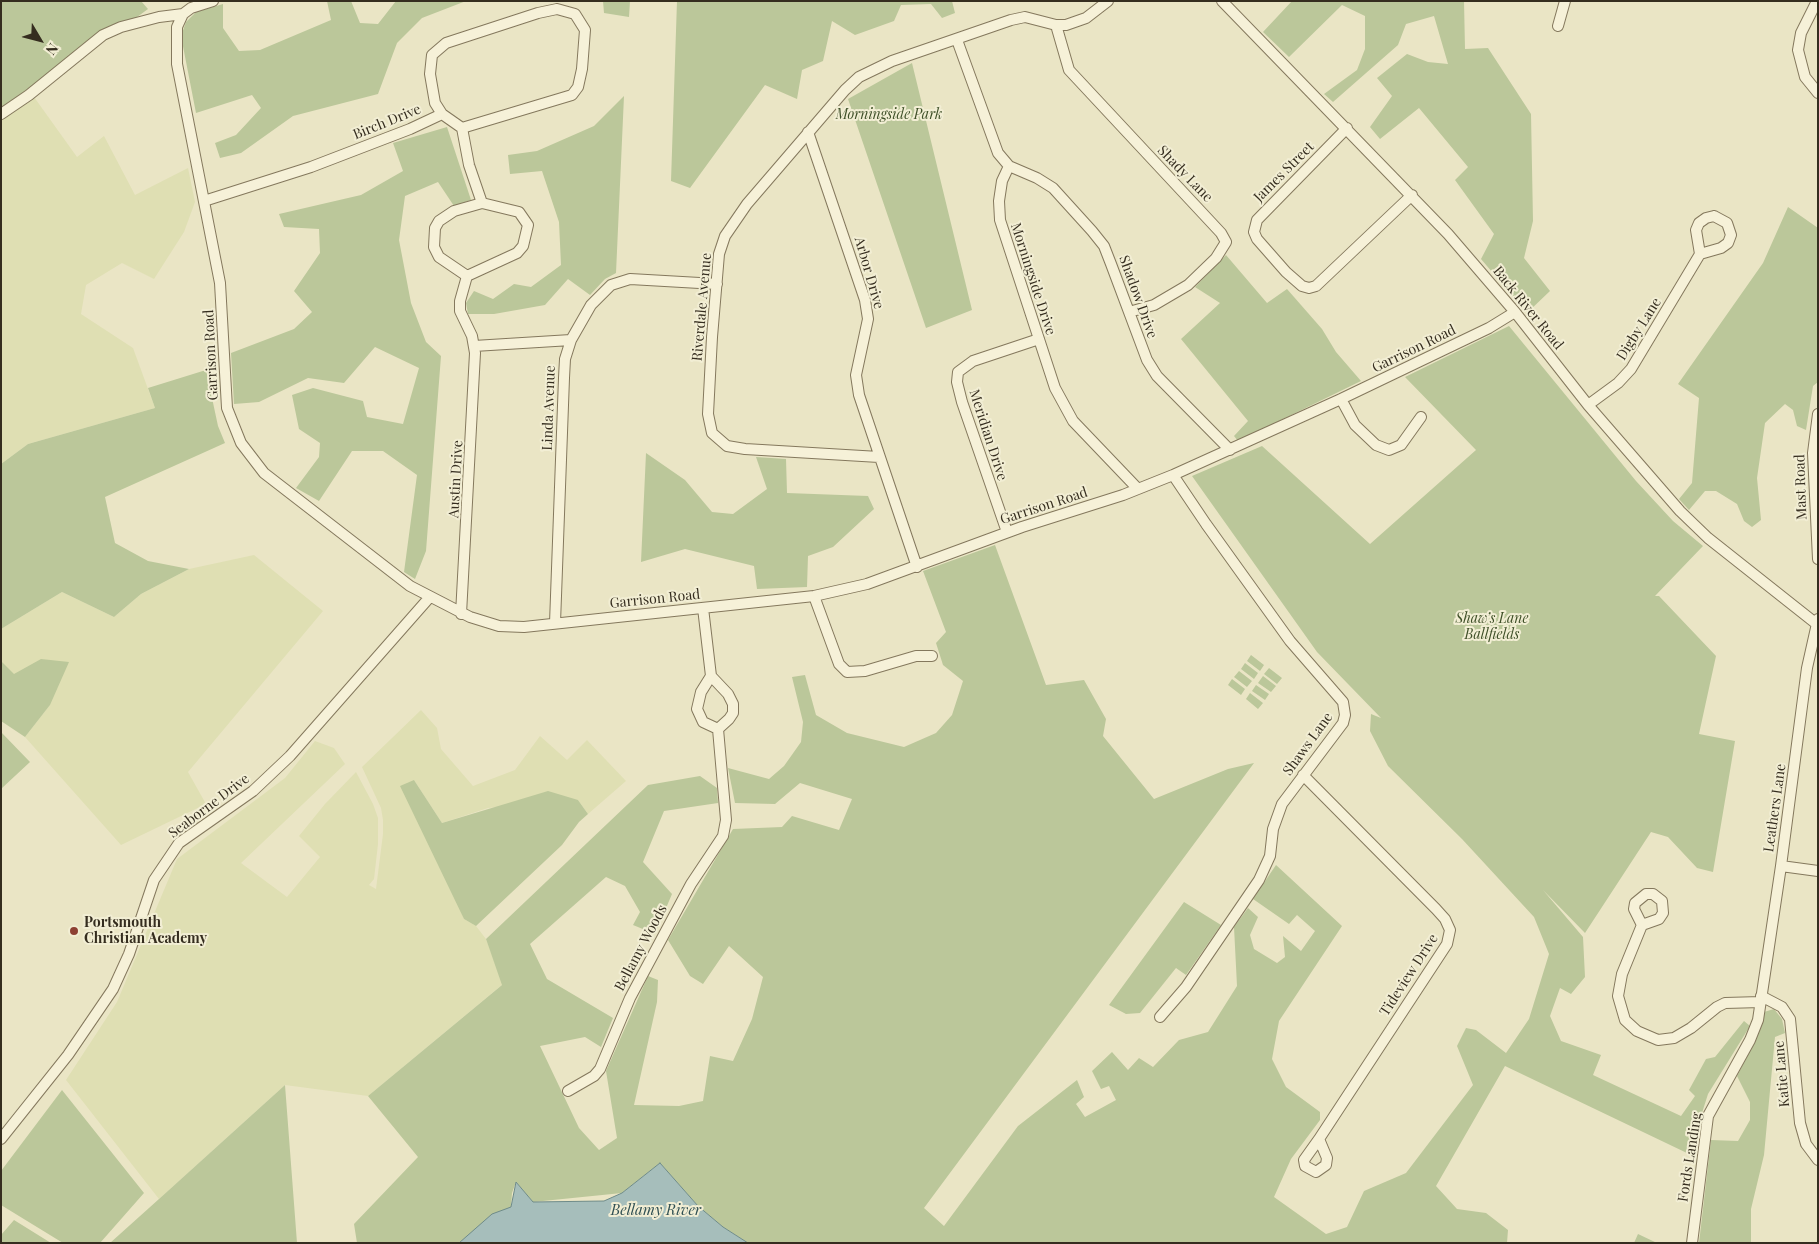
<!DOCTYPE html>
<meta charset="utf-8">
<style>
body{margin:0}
#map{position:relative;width:1819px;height:1244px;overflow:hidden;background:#eae5c5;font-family:"Playfair Display",serif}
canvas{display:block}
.frame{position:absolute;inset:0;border:2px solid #352d1f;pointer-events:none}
.north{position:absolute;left:15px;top:15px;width:50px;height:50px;-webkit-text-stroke:4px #f2eed4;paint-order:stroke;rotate:127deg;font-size:14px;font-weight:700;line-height:20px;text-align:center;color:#352d1f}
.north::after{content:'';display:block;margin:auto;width:18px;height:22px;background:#352d1f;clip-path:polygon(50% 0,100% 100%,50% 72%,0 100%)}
</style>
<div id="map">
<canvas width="1819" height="1244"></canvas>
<div class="frame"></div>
<div class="north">N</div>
</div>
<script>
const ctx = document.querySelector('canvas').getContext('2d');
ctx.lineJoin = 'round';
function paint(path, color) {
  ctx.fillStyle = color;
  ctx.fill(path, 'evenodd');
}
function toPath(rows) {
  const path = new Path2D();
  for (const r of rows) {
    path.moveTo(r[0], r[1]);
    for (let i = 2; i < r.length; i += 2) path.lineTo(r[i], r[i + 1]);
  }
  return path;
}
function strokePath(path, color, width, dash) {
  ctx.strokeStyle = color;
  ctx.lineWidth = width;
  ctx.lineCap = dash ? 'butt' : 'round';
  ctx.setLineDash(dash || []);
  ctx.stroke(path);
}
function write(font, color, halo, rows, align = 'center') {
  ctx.font = font + ' "Playfair Display",serif';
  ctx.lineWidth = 4;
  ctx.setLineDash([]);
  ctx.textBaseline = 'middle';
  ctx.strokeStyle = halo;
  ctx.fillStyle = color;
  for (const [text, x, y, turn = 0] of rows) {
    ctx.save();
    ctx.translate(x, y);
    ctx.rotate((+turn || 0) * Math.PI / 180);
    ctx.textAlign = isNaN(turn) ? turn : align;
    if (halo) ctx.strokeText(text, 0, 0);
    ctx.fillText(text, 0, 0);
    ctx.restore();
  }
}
const farmland = toPath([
 [34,97,77,157,104,136,135,195,188,168,195,202,184,232,154,279,122,263,86,285,81,314,133,348,155,408,28,444,1,464,1,119],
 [254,555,323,611,188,772,206,804,121,845,25,737,50,705,1,681,1,629,62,592,114,617,141,594,189,569],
 [421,710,437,728,441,749,473,786,515,770,540,736,567,760,587,740,626,781,588,814,578,800,488,808,442,823,414,780,464,919,476,926,486,939,503,984,368,1096,285,1085,159,1199,66,1080,117,1002,177,859,285,778,315,741,334,748,345,764,241,863,287,897,320,857,299,836,325,804,356,772,373,804,378,818,378,844,374,879,369,885,376,889,383,834,383,820,381,808,362,767]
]);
const green = toPath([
 [1,1,141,1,148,9,65,70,1,108],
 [327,1,351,1,360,23,378,24,396,1,466,1,422,18,397,43,378,94,293,116,241,153,220,158,215,143,236,135,261,108,252,95,196,113,181,36,186,22,196,12,223,4,223,28,239,51,260,50,331,20],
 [603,1,630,1,629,17,604,13],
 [677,1,952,1,955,13,942,18,931,4,901,5,894,21,855,35,832,21,823,61,802,70,797,99,765,85,690,188,671,181],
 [1292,1,1464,1,1465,49,1488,48,1531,114,1533,221,1524,258,1550,291,1527,313,1481,259,1494,234,1455,180,1468,167,1419,108,1380,139,1370,127,1392,96,1377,78,1407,54,1428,62,1448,64,1434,16,1406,24,1398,45,1333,102,1324,94,1357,70,1365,49,1365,16,1342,5,1289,57,1263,32],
 [912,63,972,310,926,328,848,99],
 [624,96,616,273,605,279,590,295,568,279,545,305,494,314,468,314,466,303,474,291,493,299,514,284,531,287,561,265,559,222,542,171,510,174,508,155,537,151,594,126],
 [447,127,471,200,454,206,438,182,405,196,399,240,411,303,426,342,441,356,426,551,415,579,404,572,417,475,383,451,352,451,319,501,296,488,319,457,320,443,299,429,292,395,313,388,363,401,367,417,403,424,419,368,375,347,344,383,308,378,259,402,234,404,231,353,294,329,312,312,294,291,320,253,319,229,284,227,279,214,361,195,403,171,393,143],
 [1788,207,1818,228,1818,382,1813,386,1806,430,1797,426,1793,410,1785,404,1765,423,1757,478,1761,520,1752,527,1744,521,1737,504,1716,491,1705,491,1689,510,1679,499,1692,483,1699,398,1678,384,1763,263],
 [1226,255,1267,303,1287,289,1322,329,1336,352,1361,381,1238,441,1234,436,1248,421,1181,339,1220,303,1195,287],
 [1509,326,1636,481,1673,521,1703,546,1655,596,1659,596,1716,656,1699,734,1735,741,1713,872,1697,868,1668,837,1651,832,1585,933,1543,890,1583,937,1585,977,1571,994,1560,988,1550,1016,1561,1041,1601,1055,1593,1075,1681,1116,1695,1096,1689,1090,1706,1059,1715,1057,1744,1021,1750,1026,1708,1094,1689,1154,1505,1066,1436,1186,1457,1209,1486,1213,1508,1230,1507,1243,748,1243,723,1227,698,1206,660,1163,622,1193,533,1202,516,1182,512,1193,511,1207,459,1243,357,1243,354,1224,418,1157,368,1096,502,985,486,939,648,785,700,776,717,788,718,803,664,811,643,862,672,894,655,934,633,925,640,912,625,886,606,877,530,944,547,979,613,1018,601,1047,585,1037,540,1046,579,1128,599,1150,617,1138,606,1071,648,976,658,980,657,1002,634,1105,679,1106,703,1101,710,1056,733,1061,752,1019,763,977,729,946,703,984,690,976,668,940,733,829,782,827,792,816,839,830,852,799,800,783,775,804,735,803,728,768,769,779,784,766,801,742,803,722,792,677,805,675,816,715,847,733,904,747,936,733,952,715,963,681,943,665,936,643,946,632,923,571,995,545,1046,685,1084,680,1106,719,1103,736,1154,799,1228,769,1254,763,924,1208,944,1226,1018,1126,1077,1080,1084,1097,1076,1104,1085,1117,1116,1100,1109,1086,1101,1089,1092,1071,1112,1052,1128,1070,1139,1058,1153,1067,1179,1040,1208,1032,1237,986,1234,927,1248,908,1258,917,1250,935,1254,949,1277,963,1285,957,1283,936,1301,951,1315,931,1297,915,1289,924,1253,899,1276,865,1342,926,1279,1021,1272,1059,1286,1087,1320,1112,1320,1120,1291,1159,1274,1197,1326,1234,1347,1227,1364,1191,1406,1173,1473,1085,1457,1046,1466,1028,1476,1030,1506,1053,1529,1019,1549,954,1534,917,1462,839,1388,766,1370,731,1371,714,1381,718,1317,652,1192,476,1262,446,1370,544,1476,450,1405,377],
 [206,370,218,426,225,443,105,497,115,543,148,561,189,569,141,594,114,617,62,592,1,629,1,464,28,444,155,408,148,388],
 [646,453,685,480,712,512,733,514,767,489,756,457,786,459,787,493,868,496,874,509,833,547,808,556,807,587,757,589,754,566,685,549,641,562],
 [1251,655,1264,665,1260,671,1247,661],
 [41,659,69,662,50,705,25,737,1,721,1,661,14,674],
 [1245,663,1258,673,1254,679,1241,669],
 [1269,668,1282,678,1277,684,1264,674],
 [1239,671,1252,681,1247,687,1234,677],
 [1263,676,1276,686,1271,692,1258,683],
 [1232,679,1245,689,1241,695,1228,685],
 [1256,685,1269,694,1265,700,1252,691],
 [1250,693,1263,703,1258,709,1246,699],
 [1,732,30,762,1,789],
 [414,780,442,823,548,791,578,800,588,814,579,822,562,845,476,926,464,919,400,786],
 [1184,902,1221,925,1186,975,1176,968,1140,1013,1126,1014,1109,1005],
 [1774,1009,1782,1019,1785,1033,1775,1037,1764,1155,1751,1209,1751,1243,1699,1243,1711,1140,1738,1141,1750,1120,1750,1102,1737,1076,1756,1040,1764,1012],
 [285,1085,297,1243,110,1243,159,1199],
 [62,1090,144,1193,100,1243,63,1243,1,1205,1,1171],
 [14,1220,51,1243,1,1243,1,1235],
 [1638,1234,1657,1243,1634,1243]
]);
const water = toPath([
 [660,1163,698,1206,723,1227,748,1243,459,1243,492,1214,511,1207,516,1182,533,1202,604,1201,622,1193,660,1163]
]);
const minor = toPath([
 [1222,1,1448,234,1515,312,1588,405,1680,511,1708,538,1818,625],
 [1817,1,1801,33,1798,50,1805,77,1818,93],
 [557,9,575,14,585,30,582,69,578,87,572,95,462,128,442,114,435,103,430,74,432,55,446,43,538,13,557,9],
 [183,14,177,27,177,64,220,283,227,408,241,443,264,473,410,586,470,617,499,626,524,627,814,596,867,584,1022,527,1123,495,1173,475,1341,399,1489,328,1515,312],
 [1056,25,1069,70,1221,233,1226,242,1216,258,1188,285,1154,305,1129,312],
 [1558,26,1565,1],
 [957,40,998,153,1009,166,1037,178,1053,188,1092,231,1104,246,1111,264,1147,360,1157,376,1230,450],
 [1,114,29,95,103,35,121,27,159,17,183,14,191,8,213,1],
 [462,128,469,165,482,203],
 [1347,128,1257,220,1254,232,1257,239,1286,272,1302,286,1309,288,1316,286,1412,195],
 [808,132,865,300,868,319,856,375,859,395,917,567],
 [1009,166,1002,181,999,201,1000,220,1055,388,1073,421,1138,489],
 [204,201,311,167,410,129,442,114],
 [1714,216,1727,223,1731,235,1728,243,1721,248,1700,254,1696,230,1699,223,1706,218,1714,216],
 [474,346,571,340],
 [1341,399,1355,425,1376,445,1389,450,1401,445,1421,417],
 [1588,405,1618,383,1631,369,1700,254],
 [1818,414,1813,453,1818,559],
 [879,457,745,449,727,446,712,433,708,414,712,337,719,254,725,236,747,204,845,90,859,77,892,61,1011,20,1025,17,1056,25,1066,25,1086,18,1108,1],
 [1007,532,962,402,957,382,958,372,973,361,1039,339],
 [814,596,839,664,847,672,865,671,916,656,932,656],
 [703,608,711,676,728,694,733,704,733,713,729,719,718,729,703,722,697,709,701,692,711,676],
 [461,614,475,353,472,336,460,311,460,301,467,276,517,253,523,246,528,225,519,212,482,203,454,211,439,221,435,228,434,247,439,257,467,276],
 [555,623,564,378,565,359,571,340,591,305,611,285,630,279,717,284],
 [1303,775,1436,909,1445,919,1450,930,1447,944,1319,1139,1327,1158,1326,1165,1316,1172,1305,1166,1304,1160,1319,1139],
 [1781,866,1818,871],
 [1642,925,1634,909,1635,903,1646,894,1653,894,1662,901,1663,913,1659,919,1642,925,1622,974,1618,996,1625,1020,1637,1031,1658,1040,1674,1038,1691,1028,1717,1007,1725,1003,1761,1002],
 [1761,996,1782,1007,1790,1019,1800,1123,1806,1144,1818,1160],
 [1160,1017,1186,987,1259,880,1270,856,1273,829,1282,804,1343,723,1345,715,1343,702,1290,641,1206,524,1173,475],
 [568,1091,594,1076,600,1069,630,998,691,884,723,836,726,820,718,729],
 [1,1139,68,1055,113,989,129,954,154,880,179,843,253,791,290,756,429,598],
 [1692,1243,1708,1116,1750,1040,1758,1020,1781,866,1807,668,1818,619]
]);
const markers = [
 [74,931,5,"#8d4032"]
];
const parkNames = [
 ["Morningside Park",889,115],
 ["Shaw’s Lane",1492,619],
 ["Ballfields",1492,635]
];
const streetNames = [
 ["Birch Drive",387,122,-22],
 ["James Street",1284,172,-45],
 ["Shady Lane",1185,174,46],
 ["Arbor Drive",869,273,74],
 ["Morningside Drive",1033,279,72],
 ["Shadow Drive",1138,297,70],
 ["Riverdale Avenue",702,307,-85],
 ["Back River Road",1528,308,51],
 ["Digby Lane",1639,329,-58],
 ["Garrison Road",1414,349,-26],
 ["Garrison Road",211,355,-93],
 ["Linda Avenue",549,408,-88],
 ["Meridian Drive",988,435,72],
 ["Austin Drive",456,479,-87],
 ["Mast Road",1801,487,-92],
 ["Garrison Road",1044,506,-18],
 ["Garrison Road",655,599,-6],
 ["Shaws Lane",1308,744,-54],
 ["Seaborne Drive",209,806,-37],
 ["Leathers Lane",1775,808,-82],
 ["Bellamy Woods",641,948,-62],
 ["Tideview Drive",1409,975,-57],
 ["Katie Lane",1782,1074,-95],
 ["Fords Landing",1690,1157,-81]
];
const poiNames = [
 ["Portsmouth",84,923],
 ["Christian Academy",84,939]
];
const waterNames = [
 ["Bellamy River",656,1210]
];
paint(farmland, '#dfdfb3');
paint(green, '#bbc79a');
paint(water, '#a6bebb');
strokePath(water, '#6e8b89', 1);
strokePath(minor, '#84785d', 12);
strokePath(minor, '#f6f1d8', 10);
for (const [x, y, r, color] of markers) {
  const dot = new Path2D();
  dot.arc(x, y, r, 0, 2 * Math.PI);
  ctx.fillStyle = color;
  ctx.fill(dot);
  strokePath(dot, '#f2eed4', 2);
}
write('italic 14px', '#3f5028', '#f2eed4', parkNames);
write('14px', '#352d1f', '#f2eed4', streetNames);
write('bold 14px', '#352d1f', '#f2eed4', poiNames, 'left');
write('italic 15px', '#305053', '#f2eed4', waterNames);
</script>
